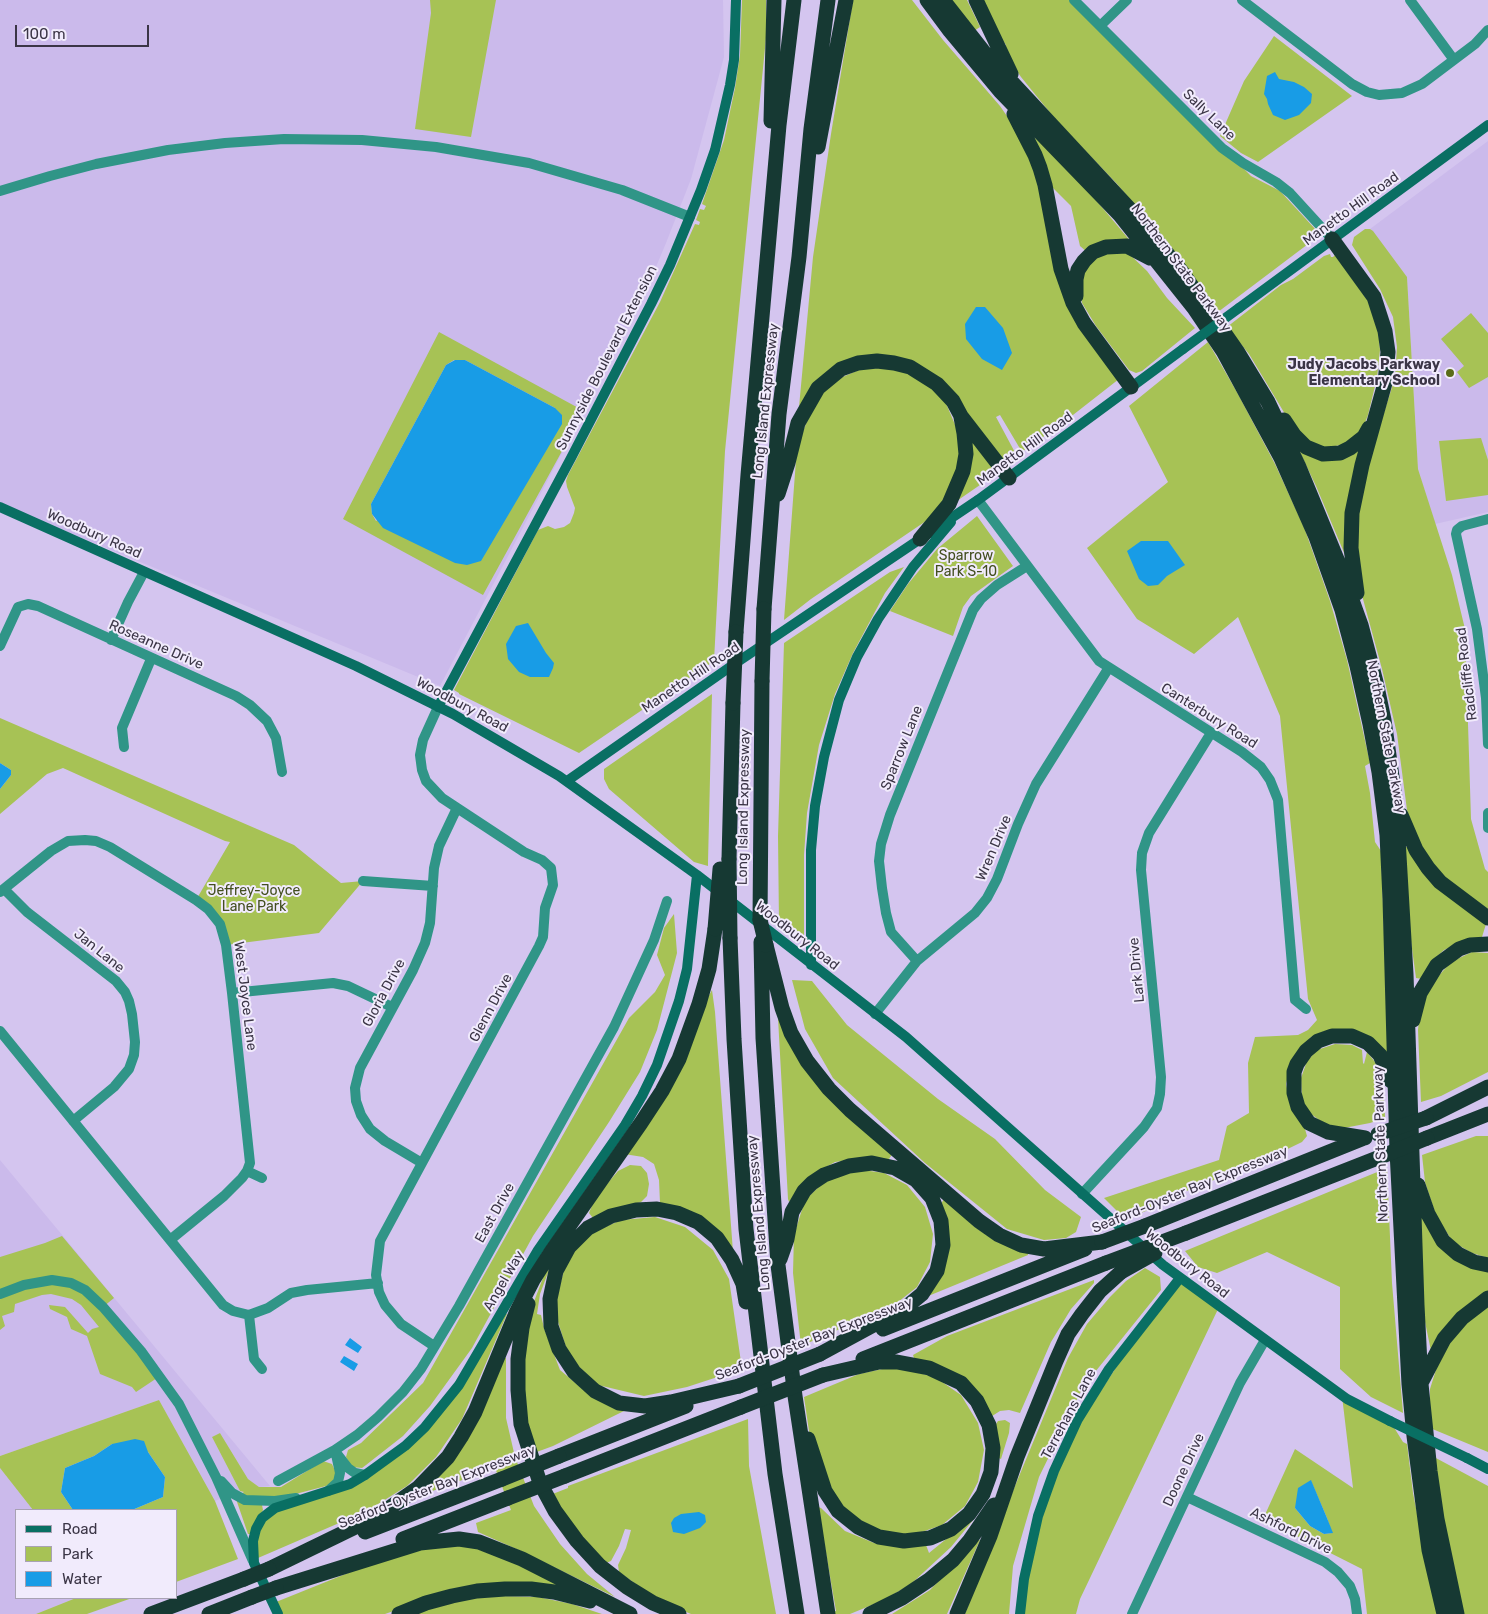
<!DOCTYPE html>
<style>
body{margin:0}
#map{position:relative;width:1488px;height:1614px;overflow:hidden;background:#d4c5ef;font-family:Rubik,sans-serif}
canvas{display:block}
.legend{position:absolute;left:15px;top:1509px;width:162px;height:90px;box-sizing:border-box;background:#f1ebfc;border:1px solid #a8a2b3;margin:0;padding:6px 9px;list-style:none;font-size:15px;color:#3b3546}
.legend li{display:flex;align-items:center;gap:10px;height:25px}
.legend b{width:25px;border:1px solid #a8a2b3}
.scale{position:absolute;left:15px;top:25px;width:134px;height:22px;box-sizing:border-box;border:2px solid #3b3546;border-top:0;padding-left:6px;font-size:15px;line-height:18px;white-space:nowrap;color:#3b3546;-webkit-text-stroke:4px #f1ebfc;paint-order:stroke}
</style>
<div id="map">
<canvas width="1488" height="1614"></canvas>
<ul class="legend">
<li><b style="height:6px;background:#096f63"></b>Road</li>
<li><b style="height:14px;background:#a7c255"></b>Park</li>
<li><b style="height:14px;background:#189ce6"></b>Water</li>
</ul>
<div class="scale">100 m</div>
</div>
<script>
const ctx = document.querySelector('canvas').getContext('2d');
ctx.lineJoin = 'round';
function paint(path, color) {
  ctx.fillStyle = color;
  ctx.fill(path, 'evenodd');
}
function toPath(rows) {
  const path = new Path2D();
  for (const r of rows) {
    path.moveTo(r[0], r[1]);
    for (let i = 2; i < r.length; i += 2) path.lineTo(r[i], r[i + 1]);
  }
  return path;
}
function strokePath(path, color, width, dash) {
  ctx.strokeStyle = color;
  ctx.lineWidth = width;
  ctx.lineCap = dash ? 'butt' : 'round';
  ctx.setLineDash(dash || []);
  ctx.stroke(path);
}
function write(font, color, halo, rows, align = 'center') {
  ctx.font = font + ' Rubik,sans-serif';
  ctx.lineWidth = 4;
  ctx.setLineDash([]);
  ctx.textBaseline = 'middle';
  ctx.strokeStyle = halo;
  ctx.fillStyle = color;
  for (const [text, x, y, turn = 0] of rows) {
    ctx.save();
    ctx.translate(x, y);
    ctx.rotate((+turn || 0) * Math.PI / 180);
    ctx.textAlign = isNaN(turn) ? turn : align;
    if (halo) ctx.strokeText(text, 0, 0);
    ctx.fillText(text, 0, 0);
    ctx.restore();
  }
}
const built = toPath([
 [0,0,723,0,724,57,691,179,666,243,643,298,440,686,0,504],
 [1488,141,1488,512,1435,524,1418,469,1407,277,1370,229],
 [0,1160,270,1486,259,1487,248,1479,220,1433,212,1437,240,1491,215,1501,159,1400,0,1456],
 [0,1468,33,1510,16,1510,16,1598,76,1598,36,1614,0,1614]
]);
const green = toPath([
 [430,0,496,0,471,137,415,129,431,13],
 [742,0,766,0,766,38,725,451,714,661,579,753,459,694,459,693,454,690,538,530,548,526,555,529,564,527,570,523,574,513,575,508,567,487,566,481,568,475,660,302,695,224,699,225,700,222,696,220,700,209,704,210,706,206,702,204,724,140,735,88,740,55],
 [853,0,912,0,943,40,1000,106,1018,132,1034,163,1053,255,1119,379,1064,422,1022,452,1000,415,996,417,1018,458,1007,464,942,382,853,358,799,407,813,257,831,134],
 [949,0,967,0,980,27,974,31],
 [979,0,1077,0,1251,176,1280,191,1316,230,1316,233,1312,235,1316,238,1218,312,1169,245,1117,184,1056,120,1021,77,1002,49,1006,45,987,19],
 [1274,36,1352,96,1258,162,1241,153,1220,136,1244,81],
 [1026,131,1043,144,1090,193,1132,243,1088,253,1080,246,1071,206,1048,183],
 [1365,229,1370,229,1373,231,1407,277,1418,469,1452,575,1465,629,1471,819,1485,869,1488,872,1488,912,1443,880,1412,831,1407,810,1397,734,1382,669,1360,588,1355,549,1362,481,1395,378,1397,347,1393,317,1380,289,1352,245,1354,237],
 [1125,250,1147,271,1167,298,1195,328,1142,371,1136,373,1129,370,1096,326,1082,303,1078,283,1095,256],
 [1330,254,1331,257,1333,257,1335,255,1369,302,1378,328,1380,350,1377,378,1368,415,1361,433,1350,443,1321,449,1297,434,1249,354,1227,327,1281,285,1293,279,1324,256],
 [1471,313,1488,333,1488,377,1469,388,1457,372,1464,366,1441,339],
 [439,332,584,411,483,595,343,519],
 [454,360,465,360,555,408,376,521,372,514,371,504,446,365],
 [1208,342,1238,394,1275,464,1304,527,1330,601,1347,660,1370,763,1365,766,1370,793,1375,842,1381,851,1388,1041,1387,1059,1325,1031,1311,1037,1293,1058,1286,1084,1291,1108,1305,1129,1307,1136,1302,1142,1269,1158,1169,1198,1151,1209,1125,1219,1104,1198,1219,1160,1227,1126,1249,1113,1248,1063,1255,1037,1298,1035,1308,1030,1317,1020,1308,999,1280,716,1238,617,1194,654,1137,619,1087,548,1168,482,1129,406],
 [894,367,923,380,945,401,959,434,960,466,949,498,926,521,811,599,784,620,796,460,801,436,815,402,831,382,861,369],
 [1481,438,1488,460,1488,495,1446,501,1439,441],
 [975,440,995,468,995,473,993,476,951,505,971,441],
 [1296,444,1306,455,1361,448,1345,555,1316,486],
 [977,516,1013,566,971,596,963,607,953,636,890,611,908,584,937,549],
 [904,567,885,593,853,653,835,694,819,745,807,813,804,855,804,937,799,937,800,940,779,924,778,836,784,643,890,572],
 [712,694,708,862,708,866,694,862,609,789,604,779,604,769],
 [0,718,294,845,341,883,363,881,319,933,226,945,224,934,196,900,230,842,225,841,63,768,47,774,0,814,0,789,11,775,11,770,0,763],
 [1405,847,1410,847,1486,924,1482,937,1462,942,1444,950,1430,963,1422,979,1416,978,1410,934],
 [674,914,677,953,657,1030,640,1072,609,1122,533,1236,472,1348,430,1406,403,1436,366,1465,362,1468,352,1467,346,1457,348,1450,361,1443,423,1383,629,1018,655,992,665,975,657,955,664,928],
 [1472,952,1488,953,1488,1072,1441,1096,1421,1102,1418,1030,1420,1011,1431,980,1434,981,1451,962],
 [792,980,812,981,847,1025,938,1099,995,1139,1045,1190,1081,1217,1076,1232,1066,1238,1044,1240,1007,1229,925,1163,833,1078,805,1029],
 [712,990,715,1012,733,1252,660,1203,659,1180,654,1164,643,1157,624,1154],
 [778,1018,796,1054,893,1153,887,1162,863,1158,835,1162,810,1176,789,1202,788,1199],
 [1335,1044,1352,1045,1362,1050,1363,1063,1364,1064,1367,1052,1375,1062,1383,1079,1385,1117,1373,1120,1373,1122,1370,1123,1344,1128,1326,1125,1311,1114,1302,1101,1301,1078,1307,1061,1317,1050],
 [1476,1136,1488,1136,1488,1258,1472,1253,1453,1242,1436,1216,1425,1182,1422,1155],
 [630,1165,641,1166,647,1173,649,1184,647,1196,641,1202,593,1218,589,1213,595,1198,618,1171],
 [1387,1168,1392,1283,1403,1413,1371,1397,1340,1369,1340,1287,1267,1252,1217,1273,1198,1267,1185,1251],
 [856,1169,884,1173,907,1185,925,1207,933,1234,930,1262,917,1287,893,1306,801,1346,793,1273,794,1235,805,1200,827,1179],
 [944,1199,975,1227,997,1242,1028,1251,1028,1255,921,1299,940,1271,939,1207],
 [1420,1200,1430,1231,1488,1270,1488,1291,1431,1351,1424,1317],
 [655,1217,685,1227,713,1250,729,1279,742,1369,687,1387,644,1396,598,1385,569,1357,554,1309,566,1262,587,1235,621,1220],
 [62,1236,114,1298,103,1307,160,1376,136,1392,132,1387,100,1374,87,1336,71,1329,67,1317,50,1309,49,1305,65,1307,88,1333,92,1329,99,1327,81,1305,72,1299,51,1294,42,1295,15,1304,14,1312,2,1316,5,1326,0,1330,0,1257,45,1243],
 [1145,1268,1160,1277,1161,1290,1083,1387,1039,1477,1013,1566,1009,1614,965,1614,986,1556,1068,1358,1087,1324,1110,1297,1126,1281],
 [546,1270,549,1270,540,1294,537,1314,541,1315,544,1328,560,1370,585,1391,626,1410,553,1446,534,1453,521,1390,530,1312],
 [1180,1278,1219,1307,1080,1599,1076,1614,1023,1614,1033,1548,1056,1471,1085,1415,1147,1320],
 [1094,1280,1094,1283,1071,1309,1051,1342,1020,1413,1009,1410,1000,1411,989,1418,982,1400,914,1358,913,1355,947,1336],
 [1488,1304,1488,1452,1430,1428,1430,1389,1439,1360,1458,1330],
 [504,1313,507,1314,462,1419,436,1457,407,1486,367,1511,258,1558,257,1539,261,1525,271,1515,284,1508,343,1490,427,1427],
 [503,1357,506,1358,506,1418,515,1457,534,1506,560,1544,587,1574,615,1597,523,1552,478,1532,476,1523,511,1510,495,1468,408,1500,442,1468],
 [887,1368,903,1369,935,1377,961,1395,978,1423,984,1450,978,1482,965,1506,942,1525,916,1534,885,1534,842,1510,827,1488,809,1431,804,1397,859,1374],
 [1342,1396,1390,1421,1403,1442,1407,1444,1413,1493,1437,1614,1367,1614,1362,1569,1263,1519,1295,1449,1353,1488],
 [1311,1481,1327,1518,1332,1533,1324,1534,1310,1526,1295,1508],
 [159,1400,215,1501,238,1559,176,1582,176,1510,132,1510,163,1497,165,1477,148,1452,112,1444,94,1456,65,1468,61,1492,73,1510,33,1510,0,1468,0,1456],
 [748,1419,749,1466,776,1614,691,1614,658,1600,619,1572,618,1565,626,1548,631,1530,625,1529,619,1546,611,1561,606,1563,598,1559,550,1495,568,1488,568,1486],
 [1005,1420,1010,1423,1009,1433,1001,1459,994,1456,994,1427,998,1421],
 [220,1433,248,1479,259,1487,281,1487,323,1461,332,1464,336,1473,335,1479,331,1484,326,1486,288,1496,254,1497,239,1495,244,1492,240,1491,212,1437],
 [1434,1457,1488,1486,1488,1614,1464,1614,1445,1542],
 [236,1499,262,1505,263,1510,250,1534,248,1534],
 [818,1507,821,1508,845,1531,874,1543,903,1547,926,1545,929,1553,966,1523,974,1519,951,1547,911,1584,884,1600,850,1614,823,1614,836,1611],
 [978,1540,980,1540,947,1614,892,1614,930,1590],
 [472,1544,549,1578,560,1588,431,1598,385,1614,281,1614,276,1602,353,1571,421,1548],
 [502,1596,538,1597,572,1604,602,1614,415,1614,442,1604,476,1598],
 [76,1598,132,1598,87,1614,36,1614]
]);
const water = toPath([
 [1275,72,1279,79,1294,82,1304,87,1312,94,1311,103,1299,115,1285,120,1273,115,1268,104,1267,99,1264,94,1267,76],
 [976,307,985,307,1003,328,1012,353,1002,370,982,359,966,339,965,324],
 [455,360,465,360,555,408,562,415,562,424,481,561,467,565,455,563,383,528,372,514,371,504,446,365],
 [1141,541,1168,541,1185,565,1167,576,1158,585,1148,586,1139,579,1127,551],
 [528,623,546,653,554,663,553,668,549,677,530,677,519,672,508,659,506,644,516,626],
 [0,763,11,770,11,775,0,789],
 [350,1338,362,1347,358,1353,345,1345],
 [344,1356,358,1364,354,1371,340,1362],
 [135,1439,144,1441,148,1452,165,1477,163,1497,132,1510,73,1510,61,1492,65,1468,94,1456,112,1444],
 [1311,1480,1327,1518,1333,1533,1324,1534,1310,1526,1295,1508,1298,1488],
 [699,1512,705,1515,706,1522,700,1528,684,1534,673,1532,671,1523,674,1518,681,1514]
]);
const minor = toPath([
 [1074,0,1222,148,1243,163,1276,182,1290,193,1332,239],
 [1242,0,1352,84,1367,92,1379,95,1402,93,1422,84,1475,44,1488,30],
 [1410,0,1454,60],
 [1100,26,1127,0],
 [0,191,50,176,96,164,168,150,225,143,284,139,362,140,436,147,529,163,622,190,690,217],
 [978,500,1099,661,1242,752,1261,767,1270,780,1278,800,1295,1000,1306,1009],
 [1488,519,1462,526,1457,530,1456,534,1477,629,1486,698,1488,744],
 [111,640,128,602,144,572],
 [0,646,18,607,28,604,38,606,236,696,250,705,267,721,276,738,282,772],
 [124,747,122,728,151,659],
 [1488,813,1488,828],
 [363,881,433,886],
 [4,889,27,912,116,981,125,992,129,1001,132,1014,135,1042,134,1055,129,1069,114,1087,73,1121],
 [0,892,51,851,68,841,85,840,96,841,110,847,196,900,208,909,220,924,226,945,232,993,250,1163,247,1171,242,1178,224,1196,170,1240],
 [917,961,891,932,886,913,882,888,879,861,881,844,890,815,973,610,981,599,997,585,1027,566],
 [232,993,333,983,348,986,392,1007],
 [875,1014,917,961,975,913,987,898,997,879,1018,824,1036,784,1108,669],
 [0,1031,223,1305,233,1311,249,1315,268,1308,291,1293,307,1290,378,1283],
 [422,1163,385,1141,370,1129,361,1115,356,1101,355,1088,360,1068,413,970,425,943,430,923,434,868,439,846,457,808],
 [247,1171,262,1178],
 [1082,1194,1144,1127,1157,1108,1160,1094,1161,1077,1141,870,1142,853,1149,833,1211,733],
 [249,1315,254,1359,262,1369],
 [434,1346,401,1324,385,1305,379,1292,376,1275,380,1241,539,946,543,937,545,908,553,885,551,868,542,860,524,852,442,798,426,781,422,770,420,755,423,740,438,707],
 [338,1455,348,1468,355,1473,365,1475],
 [278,1481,335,1450,357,1435,378,1417,403,1392,421,1369,459,1306,614,1027,654,940,667,901],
 [328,1491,338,1482,340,1473,335,1450],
 [1187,1497,1325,1562,1338,1572,1350,1586,1355,1599,1357,1614],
 [1132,1614,1240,1383,1265,1340]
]);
const tertiary = toPath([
 [0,1294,24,1285,52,1280,71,1283,85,1290,103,1307,141,1351,179,1404,216,1477,253,1561],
 [221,1481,232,1493,245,1500,275,1501,296,1498]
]);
const secondary = toPath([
 [1239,308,1488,125],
 [0,507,356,666,453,714,559,776,697,875,906,1037,1163,1265,1347,1399,1390,1421],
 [438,707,571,458,651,304,670,265,701,190,715,150,730,85,734,60,736,0],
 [567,781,730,667,978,500,1183,349],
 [811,965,811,850,815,806,824,757,839,700,857,657,878,619,913,567,951,522],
 [1467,1458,1488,1469],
 [278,1614,254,1563,253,1541,256,1529,262,1518,275,1508,350,1484,365,1475,405,1446,425,1427,459,1385,538,1250,625,1125,642,1096,657,1065,679,1001,687,969,697,875],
 [1020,1614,1024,1579,1038,1516,1054,1471,1078,1419,1109,1369,1180,1278]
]);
const motorway = toPath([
 [927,0,950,31,1000,91,1120,215,1194,308,1223,351,1281,458,1316,537,1342,610,1357,666,1370,724,1379,772,1387,835,1390,899,1397,1151,1409,1384,1414,1436,1429,1550,1444,1614],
 [943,0,983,51,1140,220,1182,272,1237,351,1268,402,1299,467,1339,564,1361,625,1376,682,1384,720,1396,805,1406,974,1417,1305,1421,1384,1430,1471,1437,1519,1457,1614],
 [976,0,1011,74],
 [1014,114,1035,155,1040,168,1045,185,1061,269,1073,303,1084,323,1131,387],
 [771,121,774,0],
 [818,147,846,0],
 [1332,239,1374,297,1385,331,1388,352,1385,383,1362,465,1352,513,1351,548,1357,593],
 [1076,296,1076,279,1078,270,1084,261,1093,252,1106,247,1127,246,1150,258],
 [1284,420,1294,435,1306,447,1323,454,1340,453,1350,448,1364,437,1369,428],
 [778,494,788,463,798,423,818,388,841,369,858,363,877,361,894,363,910,367,937,384,953,401,961,416,1009,478],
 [920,539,949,504,963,471,966,454,964,433,961,417],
 [764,609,779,414,799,257,811,129,828,0],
 [736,632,748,475,779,125,794,0],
 [1401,815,1416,850,1428,868,1440,882,1488,918],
 [729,859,733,703],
 [760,920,762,681],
 [730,938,734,1039,746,1229,775,1474,797,1614],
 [761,942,763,1038,778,1265,795,1396,828,1614],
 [766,945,782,1008,791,1033,807,1061,829,1089,850,1110,979,1221,999,1235,1021,1245,1044,1249,1102,1242],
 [1413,1020,1420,993,1437,965,1459,949,1470,945,1488,944],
 [1426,1118,1488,1087],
 [1365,1138,1328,1132,1309,1123,1298,1107,1294,1093,1294,1072,1297,1064,1306,1051,1318,1041,1332,1036,1352,1036,1368,1043,1380,1055,1391,1081],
 [1427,1138,1488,1114],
 [1418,1185,1428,1214,1443,1241,1458,1254,1474,1262,1488,1265],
 [1145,1226,1364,1138],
 [1186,1233,1380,1157],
 [780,1259,787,1239,792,1212,804,1191,812,1183,824,1175,849,1166,872,1163,895,1168,916,1180,932,1198,941,1221,943,1245,937,1271,922,1294,905,1308,820,1354],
 [528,1304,522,1328,518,1359,518,1390,521,1424,540,1483,555,1511,577,1541,600,1566,627,1587,653,1603,679,1614],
 [883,1329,1085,1249],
 [863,1359,1106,1263],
 [1421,1383,1444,1339,1462,1318,1488,1298],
 [739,1386,671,1402,645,1406,619,1403,595,1391,574,1372,559,1349,551,1326,550,1299,556,1271,569,1247,588,1228,611,1216,636,1210,657,1209,677,1213,698,1222,717,1238,732,1260,743,1284,746,1302],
 [808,1439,825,1491,838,1511,858,1527,879,1537,904,1541,930,1538,951,1529,969,1514,983,1494,991,1472,993,1448,989,1425,977,1401,961,1383,929,1368,897,1362,879,1362,823,1375],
 [559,1456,686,1406],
 [565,1476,741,1407],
 [365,1532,502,1479],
 [403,1539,508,1498],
 [269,1569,378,1516,418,1488,448,1457,461,1437,475,1412,516,1313,533,1280,551,1252,641,1123,662,1091,679,1059,699,1004,709,969,715,929],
 [276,1588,420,1543,459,1539,479,1542,522,1559,630,1614],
 [151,1614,244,1579],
 [209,1614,252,1597],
 [399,1614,426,1603,452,1596,477,1591,505,1589,531,1589,554,1592,590,1601],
 [870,1614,902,1598,929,1580,953,1560,970,1540,994,1505],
 [957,1614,990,1536,1017,1457,1056,1361,1068,1334,1082,1314,1100,1291,1121,1272]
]);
const secondaryBridge = toPath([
 [1183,349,1239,308],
 [1390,1421,1467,1458]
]);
const motorwayBridge = toPath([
 [762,681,764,609],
 [733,703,736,632],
 [729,859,730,938],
 [760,920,766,945],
 [715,929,720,869],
 [1378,1134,1426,1118],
 [1380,1157,1427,1138],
 [1102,1242,1145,1226],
 [1106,1263,1186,1233],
 [1121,1272,1155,1253],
 [739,1386,820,1354],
 [741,1407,823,1375],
 [502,1479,559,1456],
 [508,1498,565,1476],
 [244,1579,269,1569],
 [252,1597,276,1588]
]);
const markers = [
 [1450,373,5,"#5a6c19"]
];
const streetNames = [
 ["Sally Lane",1209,115,44],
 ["Manetto Hill Road",1351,209,-36],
 ["Northern State Parkway",1181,268,53],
 ["Sunnyside Boulevard Extension",607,358,-63],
 ["Long Island Expressway",766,401,-84],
 ["Manetto Hill Road",1025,449,-36],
 ["Woodbury Road",94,534,24],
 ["Roseanne Drive",156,645,24],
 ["Radcliffe Road",1467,674,-97],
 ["Manetto Hill Road",691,678,-34],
 ["Woodbury Road",462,705,28],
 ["Canterbury Road",1209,716,32],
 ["Northern State Parkway",1386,737,79],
 ["Sparrow Lane",902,748,-68],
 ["Long Island Expressway",744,807,-89],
 ["Wren Drive",994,848,-67],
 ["Woodbury Road",797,936,38],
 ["Jan Lane",99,951,39],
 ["Lark Drive",1137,970,-95],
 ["Gloria Drive",384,993,-62],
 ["West Joyce Lane",245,996,83],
 ["Glenn Drive",491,1008,-62],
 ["Northern State Parkway",1381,1144,-92],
 ["Seaford-Oyster Bay Expressway",1190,1190,-22],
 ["East Drive",495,1213,-61],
 ["Long Island Expressway",759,1213,-95],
 ["Woodbury Road",1187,1264,38],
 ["Angel Way",504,1281,-60],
 ["Seaford-Oyster Bay Expressway",814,1339,-21],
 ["Terrehans Lane",1069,1414,-62],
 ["Doone Drive",1184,1470,-65],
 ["Seaford-Oyster Bay Expressway",437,1487,-21],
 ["Ashford Drive",1291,1531,26]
];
const poiNames = [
 ["Judy Jacobs Parkway",1440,365],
 ["Elementary School",1440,381]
];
const parkNames = [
 ["Sparrow",966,556],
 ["Park S-10",966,572],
 ["Jeffrey-Joyce",254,891],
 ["Lane Park",254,907]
];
paint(built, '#cbbaeb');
paint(green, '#a7c255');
paint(water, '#189ce6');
strokePath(minor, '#309587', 10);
strokePath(tertiary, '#309587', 10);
strokePath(secondary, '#096f63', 10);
strokePath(motorway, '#163933', 15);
strokePath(secondaryBridge, '#096f63', 10);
strokePath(motorwayBridge, '#163933', 15);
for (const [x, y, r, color] of markers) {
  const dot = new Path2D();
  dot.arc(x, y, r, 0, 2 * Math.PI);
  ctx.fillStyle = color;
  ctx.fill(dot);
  strokePath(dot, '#f1ebfc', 2);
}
write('14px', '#3b3546', '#f1ebfc', streetNames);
write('bold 14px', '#3b3546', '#f1ebfc', poiNames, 'right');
write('14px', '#434f1f', '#f1ebfc', parkNames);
</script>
